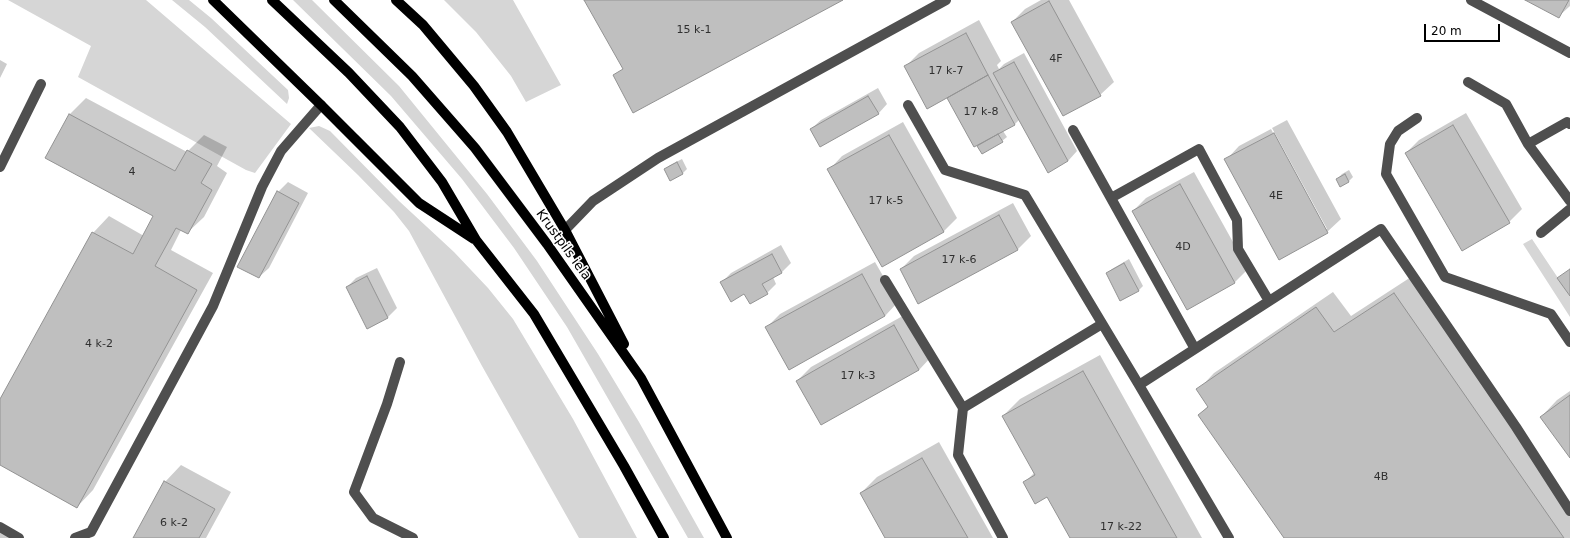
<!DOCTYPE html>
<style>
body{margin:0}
#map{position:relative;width:1570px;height:538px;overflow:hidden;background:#fff;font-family:"DejaVu Sans",sans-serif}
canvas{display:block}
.scale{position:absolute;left:1424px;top:24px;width:76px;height:18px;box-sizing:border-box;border:2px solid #000;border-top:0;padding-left:5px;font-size:12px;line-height:14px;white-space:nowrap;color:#000;-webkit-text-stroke:3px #fff;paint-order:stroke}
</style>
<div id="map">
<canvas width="1570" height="538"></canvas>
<div class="scale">20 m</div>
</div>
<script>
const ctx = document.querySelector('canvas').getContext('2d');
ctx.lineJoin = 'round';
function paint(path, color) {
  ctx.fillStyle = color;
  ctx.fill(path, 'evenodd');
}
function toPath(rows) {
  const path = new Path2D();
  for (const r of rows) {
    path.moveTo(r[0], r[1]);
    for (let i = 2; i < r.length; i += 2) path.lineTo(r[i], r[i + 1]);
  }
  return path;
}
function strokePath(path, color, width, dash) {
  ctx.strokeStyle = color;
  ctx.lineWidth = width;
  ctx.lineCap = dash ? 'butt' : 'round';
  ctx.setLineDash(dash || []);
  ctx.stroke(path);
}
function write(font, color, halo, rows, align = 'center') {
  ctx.font = font + ' "DejaVu Sans",sans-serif';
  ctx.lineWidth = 3;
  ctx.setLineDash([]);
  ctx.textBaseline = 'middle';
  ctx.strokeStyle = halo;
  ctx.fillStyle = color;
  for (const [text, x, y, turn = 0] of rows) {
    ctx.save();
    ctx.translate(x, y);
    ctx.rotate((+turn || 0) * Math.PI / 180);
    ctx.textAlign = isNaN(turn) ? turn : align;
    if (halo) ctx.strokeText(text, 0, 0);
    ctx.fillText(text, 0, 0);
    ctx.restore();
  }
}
const green = toPath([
 [8,0,146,0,291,124,255,173,246,170,78,77,91,46],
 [172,0,189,0,211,18,288,90,289,98,287,104,205,27],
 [293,0,312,0,399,86,487,194,537,261,598,354,639,422,704,538,688,538,567,327,514,248,462,179,391,96],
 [444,0,513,0,561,85,526,102,511,76,476,32],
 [319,126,330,131,399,201,454,252,488,288,513,319,573,419,637,538,579,538,482,366,409,231,394,212,358,175,309,128],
 [1532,239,1570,296,1570,317,1523,244]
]);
const shadow = toPath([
 [1041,0,1069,0,1114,82,1100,95,1063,115,1012,22,1025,9],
 [1527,0,1570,0,1570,6,1559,16],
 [979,20,1001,61,997,65,999,69,1004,64,1024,53,1077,151,1068,161,1020,119,1015,124,1003,131,1007,137,1002,141,982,153,978,144,974,146,947,96,906,66,919,53],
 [0,60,7,64,0,78],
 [878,88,887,104,878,114,811,129,821,120],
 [86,98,187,152,204,135,227,147,217,166,227,173,204,217,187,233,181,230,171,250,213,273,93,490,77,507,0,464,0,401,93,233,109,216,144,236,155,216,47,158,70,114],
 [1466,113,1522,209,1509,222,1406,153,1419,140],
 [1287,120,1341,219,1327,232,1226,160,1239,146,1271,129,1325,229,1327,229,1272,128],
 [903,122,957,218,943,232,829,170,842,156],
 [682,159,687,169,683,173,671,180,665,169,670,165],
 [1349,170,1353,177,1348,182,1337,179,1342,174],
 [1194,172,1248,269,1234,283,1133,211,1146,198],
 [288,182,308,193,269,268,259,277,278,192],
 [1013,203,1031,236,1018,249,901,269,914,256],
 [781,245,791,263,782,272,773,277,776,284,767,293,721,283,731,273],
 [1129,259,1143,286,1139,290,1120,300,1107,273,1112,269],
 [875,262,898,302,885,316,767,327,780,314],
 [377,268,397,308,388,317,367,328,347,287,356,278],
 [1411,277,1570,506,1570,538,1285,538,1199,415,1208,406,1198,390,1214,373,1333,292,1351,316],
 [908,313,932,356,919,370,822,424,797,381,811,367],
 [1100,355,1202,538,1071,538,1048,496,1024,483,1035,472,1003,416,1020,399],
 [1570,391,1570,456,1541,417,1557,400],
 [939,442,993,538,887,538,861,493,877,477],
 [181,465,231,492,206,538,134,538,165,482],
 [0,529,11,538,0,538]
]);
const building = toPath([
 [584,0,843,0,633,113,613,75,623,69,584,0],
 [1525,0,1569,0,1559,18,1525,0],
 [1049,1,1101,96,1063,116,1011,22,1049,1],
 [966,33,988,75,927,109,904,66,966,33],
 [1014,62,1068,161,1048,173,993,73,1014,62],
 [988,75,1015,125,974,147,947,98,988,75],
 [868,96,879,114,820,147,810,129,868,96],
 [69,114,175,171,187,150,212,164,201,183,212,190,188,234,176,228,155,266,197,290,77,508,0,465,0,399,92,232,133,254,153,216,45,158,69,114],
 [1453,125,1510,223,1462,251,1405,153,1453,125],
 [1274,133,1328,233,1279,260,1224,159,1274,133],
 [998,134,1003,142,982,154,977,146,998,134],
 [889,135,944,232,882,267,827,169,889,135],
 [677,162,683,174,670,181,664,169,677,162],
 [1345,174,1349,182,1340,187,1336,179,1345,174],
 [1180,184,1235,283,1187,310,1132,211,1180,184],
 [277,191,299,203,259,278,237,267,277,191],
 [999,215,1018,250,918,304,900,269,999,215],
 [772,254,782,273,762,284,768,294,750,304,744,294,731,302,720,282,772,254],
 [1124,263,1139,291,1120,301,1106,273,1124,263],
 [1570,269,1570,296,1557,278,1570,269],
 [862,274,885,316,789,370,765,327,862,274],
 [367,276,388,318,367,329,346,287,367,276],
 [1394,293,1564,538,1284,538,1198,415,1208,407,1196,389,1316,307,1334,332,1394,293],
 [894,325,919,370,821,425,796,381,894,325],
 [1083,371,1177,538,1070,538,1047,497,1035,504,1023,482,1035,475,1002,416,1083,371],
 [1570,395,1570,458,1540,417,1570,395],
 [922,458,968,538,885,538,860,493,922,458],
 [164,481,215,509,199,538,133,538,164,481]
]);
const minor = toPath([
 [1471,0,1570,53],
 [1468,82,1506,104,1528,144,1570,201],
 [908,105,945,170,1025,195,1139,385,1229,538],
 [1417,118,1398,131,1390,144,1386,174,1445,277,1551,314,1570,342],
 [1073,130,1195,349],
 [1528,144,1567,122,1570,124],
 [0,167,41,84],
 [1111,198,1199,149,1237,220,1238,249,1269,301],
 [565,230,593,201,658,158,946,0],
 [1541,233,1570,209],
 [885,280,963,408,1102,324],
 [400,362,387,404,354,492,373,518,413,538],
 [1139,385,1381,229,1516,427,1570,511],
 [963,408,958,455,1003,538],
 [0,527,19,538],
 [75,538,91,532,213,306,262,187,281,151,321,105]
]);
const major = toPath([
 [213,0,321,105,419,203,474,239],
 [272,0,349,73,400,127,442,182,476,240,534,314,624,466,664,538],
 [334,0,412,76,475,148,547,244,641,378,727,538],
 [396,0,423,25,474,86,507,132,565,230,624,344]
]);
const numberNames = [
 ["15 k-1",694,30],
 ["4F",1056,59],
 ["17 k-7",946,71],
 ["17 k-8",981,112],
 ["4",132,172],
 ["4E",1276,196],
 ["17 k-5",886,201],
 ["4D",1183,247],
 ["17 k-6",959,260],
 ["4 k-2",99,344],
 ["17 k-3",858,376],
 ["4B",1381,477],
 ["6 k-2",174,523],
 ["17 k-22",1121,527]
];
const streetNames = [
 ["Krustpils iela",563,245,54]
];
paint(green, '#d6d6d6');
paint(shadow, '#0003');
paint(building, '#bfbfbf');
strokePath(building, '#939393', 1);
strokePath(minor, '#4f4f4f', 10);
strokePath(major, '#000', 10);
write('11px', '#303030', null, numberNames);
write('13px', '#000', '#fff', streetNames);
</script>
